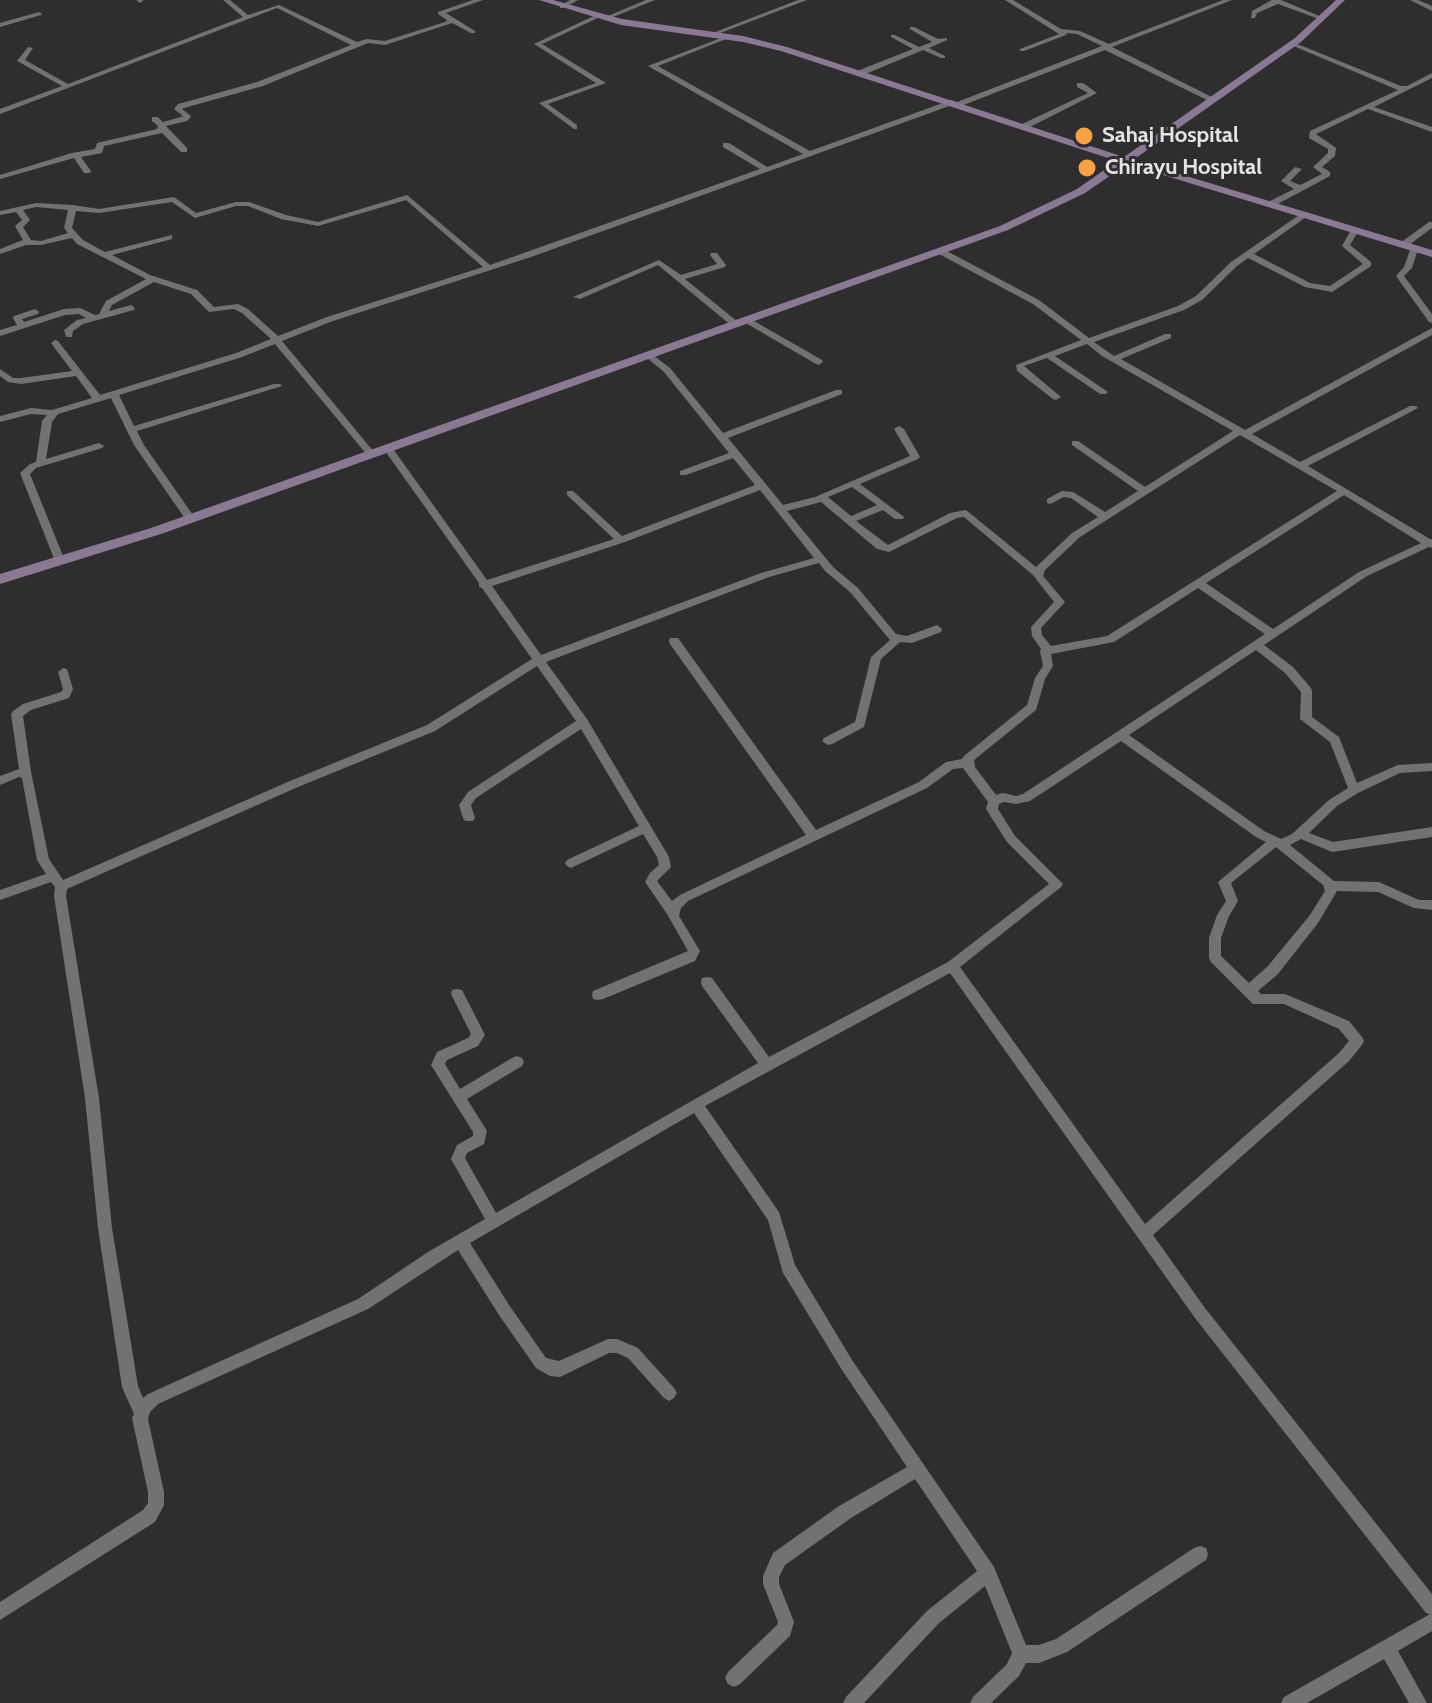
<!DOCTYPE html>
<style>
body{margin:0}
canvas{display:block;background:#2f2d2f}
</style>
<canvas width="1432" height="1703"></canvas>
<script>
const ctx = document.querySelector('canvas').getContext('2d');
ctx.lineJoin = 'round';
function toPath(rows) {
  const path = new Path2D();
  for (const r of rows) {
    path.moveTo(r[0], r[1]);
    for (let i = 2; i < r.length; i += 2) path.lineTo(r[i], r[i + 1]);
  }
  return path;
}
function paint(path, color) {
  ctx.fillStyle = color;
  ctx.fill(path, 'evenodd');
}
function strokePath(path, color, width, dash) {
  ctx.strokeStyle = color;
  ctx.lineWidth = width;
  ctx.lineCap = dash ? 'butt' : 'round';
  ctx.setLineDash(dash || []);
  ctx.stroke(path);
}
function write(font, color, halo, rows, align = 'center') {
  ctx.font = font + ' Cabin,sans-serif';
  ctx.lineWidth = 6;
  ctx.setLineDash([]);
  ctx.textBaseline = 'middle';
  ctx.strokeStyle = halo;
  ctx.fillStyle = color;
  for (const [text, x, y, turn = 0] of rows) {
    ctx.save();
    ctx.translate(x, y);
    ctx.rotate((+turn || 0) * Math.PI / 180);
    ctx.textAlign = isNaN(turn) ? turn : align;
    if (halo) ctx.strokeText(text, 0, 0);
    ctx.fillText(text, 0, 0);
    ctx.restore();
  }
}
const street = toPath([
 [136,0,143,0,143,1,140,3,136,0],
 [223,0,230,0,248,15,279,5,357,42,367,39,385,41,445,22,447,20,438,14,438,12,473,0,483,0,446,13,475,31,475,33,471,33,452,23,385,45,368,43,263,86,184,108,182,109,191,116,190,118,187,121,166,126,187,148,187,152,181,152,162,133,104,146,102,153,81,157,91,171,90,173,84,173,74,158,0,179,0,175,72,153,95,149,97,143,157,129,158,126,152,121,152,117,158,117,163,122,181,117,183,116,174,109,178,104,257,82,351,45,277,8,0,114,0,109,62,86,19,62,17,61,28,47,33,48,25,60,68,84,243,17,223,0],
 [570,0,578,0,564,8,560,8,560,6,570,0],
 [646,0,655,0,608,19,603,18,646,0],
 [798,0,807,0,715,35,710,34,798,0],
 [1005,0,1013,0,1061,29,1080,31,1109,44,1223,0,1232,0,1112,47,1218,100,1211,102,1105,50,961,106,955,104,531,257,333,321,282,341,374,452,374,456,368,456,275,344,242,357,119,395,134,426,274,384,280,384,282,386,137,431,144,445,195,518,194,520,186,520,134,445,111,398,58,414,52,422,46,459,99,443,104,446,102,448,36,468,30,474,65,561,60,564,55,561,20,473,30,464,36,462,42,421,47,415,31,414,0,422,0,416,31,408,52,410,92,398,76,376,21,384,8,382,0,376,0,369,13,378,21,378,72,371,51,343,55,340,58,341,100,395,236,353,271,339,242,313,234,309,209,312,191,294,154,282,112,305,109,311,131,305,135,308,134,310,83,324,73,331,72,337,66,337,64,330,77,320,86,318,79,314,65,315,0,336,0,330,17,325,13,318,14,316,35,309,39,312,38,314,22,319,24,322,64,309,80,308,95,315,99,314,106,301,146,279,77,244,72,238,41,245,26,245,0,254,0,249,23,240,15,226,22,220,16,212,0,215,0,211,36,203,73,205,99,209,174,197,196,213,236,202,249,202,286,215,318,222,407,195,490,265,760,169,723,147,723,143,729,143,767,167,803,154,648,66,726,36,731,37,658,66,810,151,951,100,957,102,1102,46,1077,34,1067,33,1066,35,1024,51,1020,51,1020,49,1059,34,1005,0],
 [406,200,483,267,327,317,278,336,248,309,238,304,214,307,197,290,150,275,112,255,172,239,172,235,105,252,83,240,72,228,76,211,99,213,172,202,195,218,236,206,248,206,281,219,318,226,406,200],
 [36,207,68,210,64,228,68,233,41,241,31,240,23,227,30,220,23,210,36,207],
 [1272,0,1281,0,1324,18,1319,19,1278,4,1257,13,1255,18,1251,18,1252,11,1272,0],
 [1410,0,1418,0,1432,6,1432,11,1410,0],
 [39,12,42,14,41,15,0,27,0,23,39,12],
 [598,14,601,16,600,17,542,44,606,83,548,104,577,125,577,129,574,129,539,103,596,83,534,44,598,14],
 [910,27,914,27,938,39,947,38,947,40,929,48,945,56,945,58,941,58,923,50,863,75,857,75,857,71,913,49,891,37,891,35,895,35,919,47,932,42,910,29,910,27],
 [1291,43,1295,43,1401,86,1407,86,1432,73,1432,78,1374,107,1432,127,1432,132,1368,109,1316,134,1336,148,1335,156,1322,167,1330,172,1330,176,1274,206,1268,206,1268,202,1294,189,1281,181,1295,167,1302,169,1290,181,1300,185,1322,174,1313,167,1328,153,1328,149,1309,138,1310,131,1398,90,1291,45,1291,43],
 [1077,83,1083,83,1097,93,1028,128,1022,128,1022,124,1088,93,1077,87,1077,83],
 [1302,213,1309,215,1254,254,1310,283,1330,286,1363,264,1342,246,1352,228,1355,228,1359,230,1350,245,1371,262,1371,266,1332,292,1305,287,1248,258,1237,266,1202,300,1184,310,1094,342,1114,356,1165,334,1171,334,1171,338,1121,359,1245,430,1432,328,1432,335,1252,434,1300,462,1410,406,1416,406,1418,408,1308,466,1430,539,1432,539,1432,548,1429,547,1367,576,1264,645,1293,667,1311,688,1312,691,1312,717,1339,737,1357,783,1398,765,1432,763,1432,771,1400,773,1358,793,1337,806,1309,833,1333,842,1432,827,1432,837,1332,852,1301,839,1290,845,1334,881,1379,882,1419,900,1432,900,1432,910,1414,908,1378,892,1337,891,1318,923,1278,974,1258,991,1261,994,1285,994,1349,1021,1362,1037,1364,1041,1362,1045,1349,1061,1153,1235,1205,1308,1432,1594,1432,1631,1398,1651,1427,1703,1409,1703,1384,1659,1307,1703,1281,1703,1284,1697,1430,1614,1426,1613,1195,1318,950,973,705,1106,779,1212,795,1265,852,1360,994,1567,1026,1645,1039,1645,1056,1639,1194,1548,1200,1546,1206,1548,1208,1554,1206,1560,1067,1652,1039,1663,1026,1663,1019,1676,991,1703,970,1703,973,1697,1007,1664,1012,1653,985,1586,939,1623,864,1703,843,1703,846,1697,927,1611,977,1571,915,1479,851,1518,785,1565,779,1577,779,1584,794,1622,790,1636,740,1684,734,1687,728,1684,725,1678,728,1672,777,1625,778,1622,763,1584,763,1576,773,1553,839,1506,907,1467,842,1370,783,1273,768,1220,694,1113,470,1243,509,1305,546,1358,559,1361,608,1339,617,1339,638,1348,674,1388,677,1393,674,1398,669,1401,664,1398,628,1358,617,1353,609,1353,560,1377,550,1376,536,1368,499,1315,458,1250,368,1309,158,1404,150,1412,148,1419,164,1492,164,1505,155,1522,0,1620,0,1602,143,1510,148,1503,148,1492,132,1418,134,1414,122,1387,98,1228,85,1098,54,896,55,887,51,882,0,900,0,890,46,874,37,860,22,778,19,777,0,785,0,776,19,769,11,714,13,711,23,704,61,692,63,689,58,672,63,668,67,669,73,689,69,698,31,710,23,716,31,772,49,859,63,880,290,781,427,725,532,659,482,588,479,587,479,583,383,448,388,445,391,446,487,580,614,539,567,495,567,491,573,491,622,536,755,485,733,458,686,475,680,475,680,471,729,453,664,372,646,357,645,355,649,352,670,368,723,433,836,390,842,390,842,394,728,438,783,505,815,497,910,456,894,429,899,426,904,429,920,457,918,459,860,484,904,517,903,519,895,519,883,510,856,521,888,545,950,513,966,510,1036,567,1072,533,1098,517,1071,498,1064,497,1050,504,1047,503,1047,499,1062,491,1073,492,1105,512,1138,491,1072,445,1072,441,1078,441,1145,487,1233,431,1102,356,1087,344,1055,356,1108,392,1106,394,1100,394,1047,358,1024,366,1061,397,1056,400,1053,399,1017,371,1016,365,1081,340,1033,304,937,253,937,249,943,249,1039,300,1089,338,1178,306,1196,296,1231,262,1302,213],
 [1240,435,1337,491,1107,636,1051,646,1042,635,1041,628,1065,602,1043,576,1045,570,1080,537,1240,435],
 [852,487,877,505,851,516,828,497,852,487],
 [760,490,814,558,761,573,541,655,492,586,625,542,760,490],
 [1344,495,1421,543,1359,572,1273,629,1206,583,1344,495],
 [821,502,877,549,889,552,957,518,964,517,1033,575,1054,602,1031,627,1032,636,1041,649,1040,651,1043,666,1035,678,1027,705,964,756,962,759,946,762,919,782,816,830,678,638,670,638,669,641,670,644,806,835,680,895,672,901,657,881,671,867,669,857,587,719,546,662,769,577,819,563,825,571,850,592,890,640,871,657,855,722,824,738,822,741,828,745,832,744,864,727,881,659,900,642,912,643,941,632,942,629,937,625,907,636,896,634,858,588,833,567,787,511,821,502],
 [1198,588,1265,634,1023,794,1016,796,1003,793,996,795,975,767,974,760,1036,710,1045,679,1053,666,1051,654,1114,642,1198,588],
 [1256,650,1285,673,1301,692,1300,719,1330,742,1348,788,1329,800,1292,834,1281,839,1264,831,1129,735,1256,650],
 [537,666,576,721,468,792,459,805,463,818,465,821,473,821,475,818,471,805,476,798,581,729,639,826,567,860,565,863,567,866,571,868,575,866,643,834,657,857,659,865,650,873,645,882,667,914,688,951,593,991,592,995,593,999,598,1000,603,999,695,961,700,951,679,916,681,908,688,901,927,788,953,769,963,768,988,802,986,809,1007,842,1049,884,948,962,769,1057,712,978,707,977,702,978,701,982,702,986,758,1063,496,1213,465,1158,467,1153,484,1144,487,1131,467,1099,522,1066,524,1062,522,1058,517,1056,512,1058,460,1089,445,1064,447,1060,478,1046,485,1035,462,990,457,989,452,990,451,994,471,1034,468,1038,437,1052,431,1065,473,1132,473,1136,457,1145,451,1159,485,1219,428,1252,358,1299,148,1394,143,1398,138,1386,112,1228,99,1098,66,896,67,889,298,787,435,731,537,666],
 [1121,741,1256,837,1266,842,1218,882,1226,901,1217,915,1209,938,1209,958,1211,962,1253,1004,1284,1004,1339,1029,1349,1041,1339,1053,1145,1224,960,967,1061,887,1063,884,1015,836,998,809,999,804,1004,802,1016,804,1030,801,1121,741],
 [1276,847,1323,885,1325,891,1310,915,1268,966,1249,983,1221,956,1221,938,1229,916,1238,901,1231,883,1276,847],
 [1429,222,1432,222,1432,228,1406,247,1400,247,1400,243,1429,222],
 [1411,247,1418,249,1412,268,1404,276,1432,314,1432,323,1429,322,1396,276,1404,267,1411,247],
 [711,253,717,253,726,265,725,267,685,279,738,322,738,326,732,326,658,265,580,299,573,297,659,260,681,275,717,264,710,255,711,253],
 [747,317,822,360,823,362,819,365,816,364,744,322,743,320,747,317]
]);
const secondary = toPath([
 [539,0,553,0,622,19,743,36,787,47,1124,157,1295,38,1336,0,1345,0,1301,42,1133,160,1432,250,1432,257,1127,164,1085,193,1008,230,161,534,0,584,0,574,151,528,1000,226,1077,189,1117,161,781,51,743,42,621,25,539,0]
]);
const markers = [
 [1084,136,10,"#f7a149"],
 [1087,168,10,"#f7a149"]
];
const farPoinames = [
 ["Sahaj Hospital",1102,136],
 ["Chirayu Hospital",1105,168]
];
paint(street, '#737173');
paint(secondary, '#8a7993');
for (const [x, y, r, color] of markers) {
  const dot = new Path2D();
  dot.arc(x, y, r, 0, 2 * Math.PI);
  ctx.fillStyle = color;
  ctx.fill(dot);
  strokePath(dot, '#2f2d2f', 3);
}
write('bold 22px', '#e5e4e5', '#2f2d2f', farPoinames, 'left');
</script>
